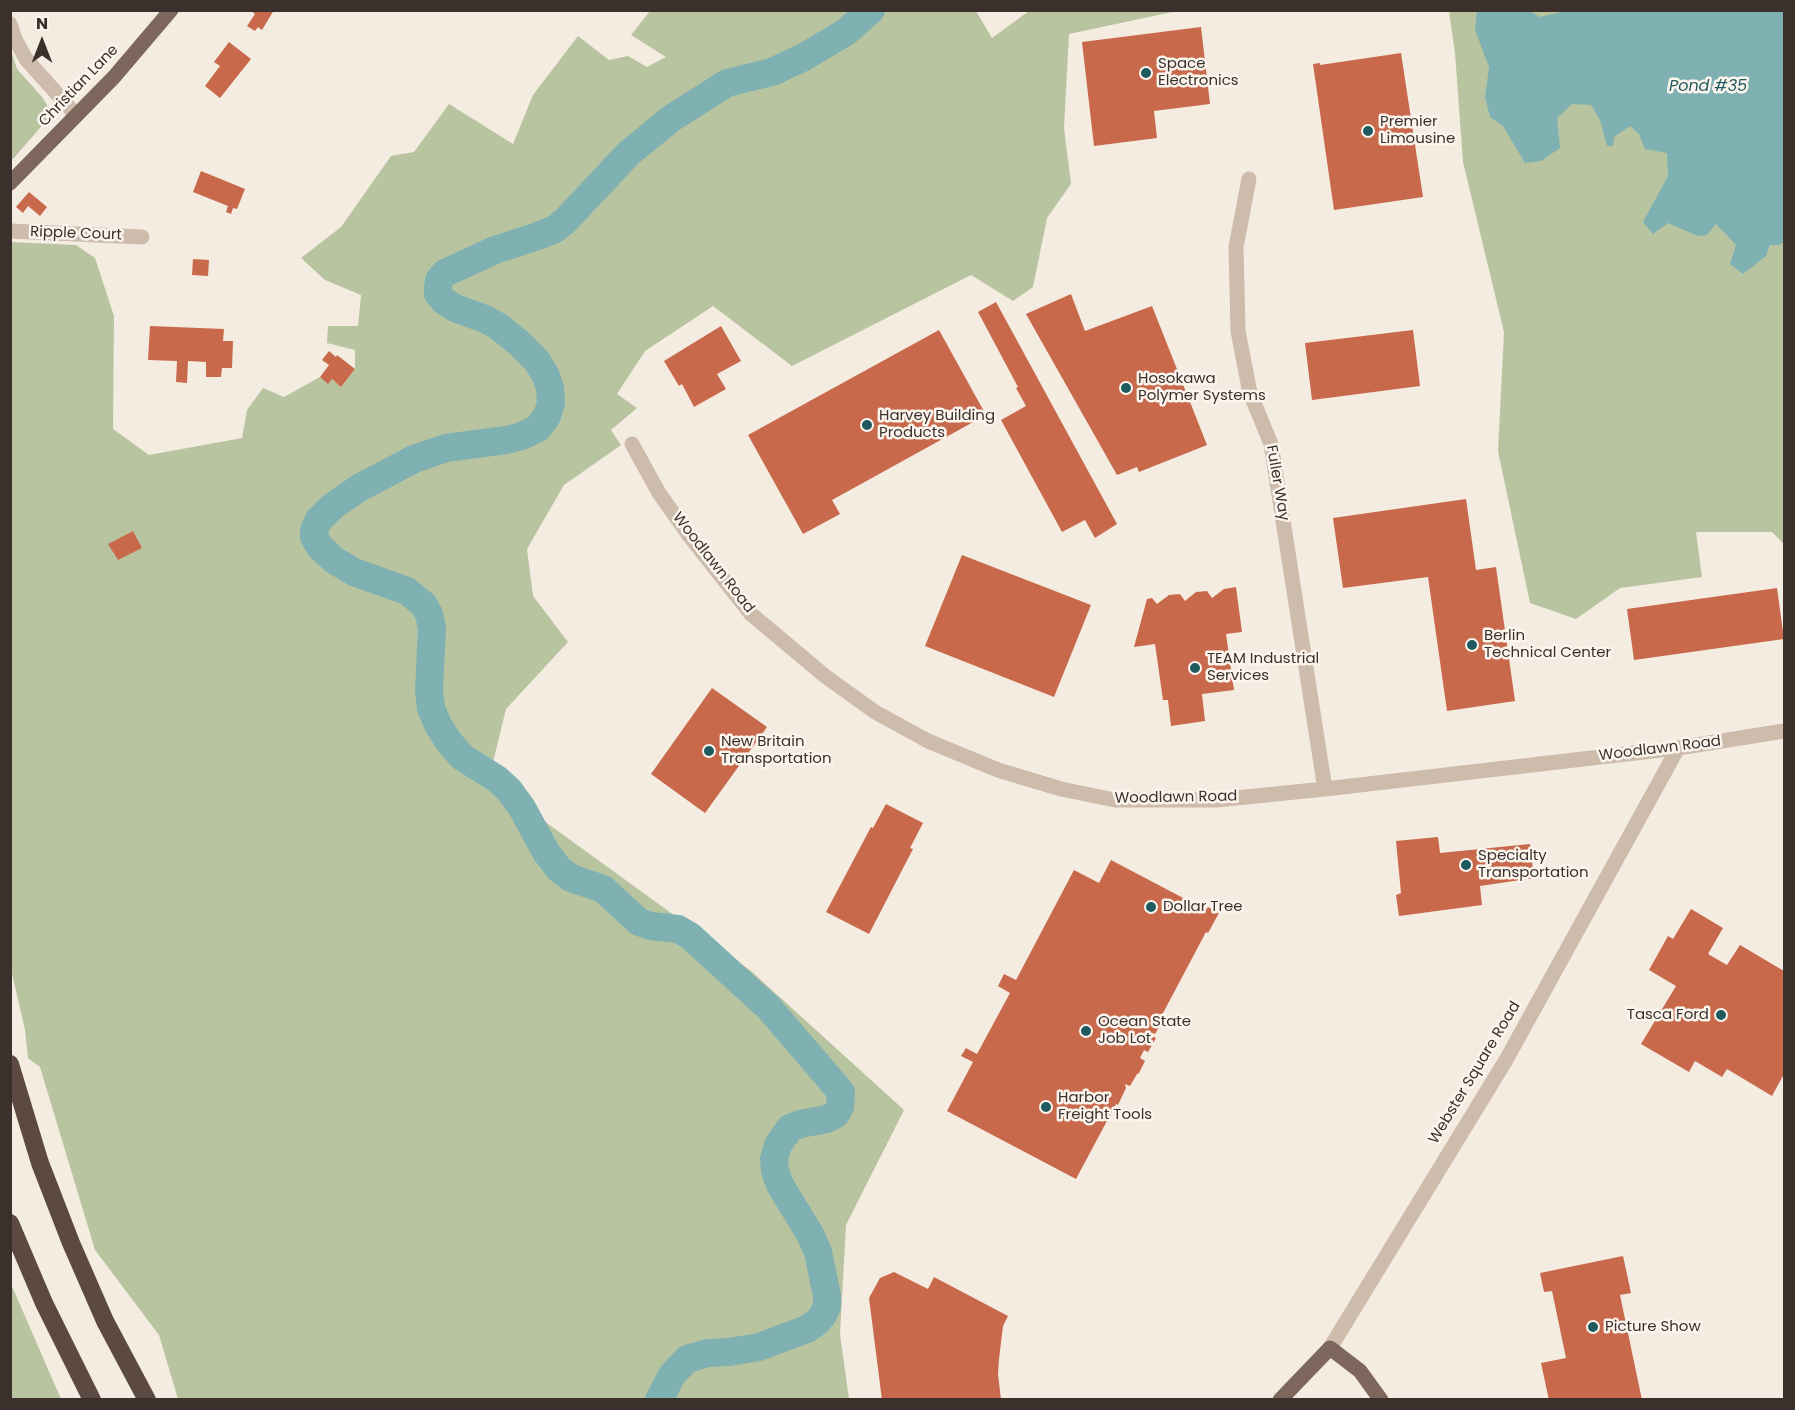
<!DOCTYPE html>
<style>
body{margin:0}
#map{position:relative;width:1795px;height:1410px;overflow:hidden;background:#f4ebe1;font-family:Poppins,sans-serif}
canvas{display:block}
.frame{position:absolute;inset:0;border:12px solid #3b302b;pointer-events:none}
.north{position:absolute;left:12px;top:12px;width:60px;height:60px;-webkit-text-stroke:4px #fbf5ee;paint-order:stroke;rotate:0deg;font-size:16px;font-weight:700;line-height:24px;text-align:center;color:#3b302b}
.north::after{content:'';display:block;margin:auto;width:21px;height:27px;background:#3b302b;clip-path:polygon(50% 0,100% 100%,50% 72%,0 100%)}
</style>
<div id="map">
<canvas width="1795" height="1410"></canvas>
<div class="frame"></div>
<div class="north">N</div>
</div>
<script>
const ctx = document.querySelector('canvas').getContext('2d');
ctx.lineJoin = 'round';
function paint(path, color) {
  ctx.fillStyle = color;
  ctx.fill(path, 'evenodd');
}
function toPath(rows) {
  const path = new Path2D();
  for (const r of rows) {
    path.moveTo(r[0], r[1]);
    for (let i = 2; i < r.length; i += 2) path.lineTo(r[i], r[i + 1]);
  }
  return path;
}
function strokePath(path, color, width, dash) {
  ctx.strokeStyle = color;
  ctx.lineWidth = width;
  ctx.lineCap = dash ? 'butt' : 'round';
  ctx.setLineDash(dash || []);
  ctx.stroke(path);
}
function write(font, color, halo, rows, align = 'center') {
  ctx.font = font + ' Poppins,sans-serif';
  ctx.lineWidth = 5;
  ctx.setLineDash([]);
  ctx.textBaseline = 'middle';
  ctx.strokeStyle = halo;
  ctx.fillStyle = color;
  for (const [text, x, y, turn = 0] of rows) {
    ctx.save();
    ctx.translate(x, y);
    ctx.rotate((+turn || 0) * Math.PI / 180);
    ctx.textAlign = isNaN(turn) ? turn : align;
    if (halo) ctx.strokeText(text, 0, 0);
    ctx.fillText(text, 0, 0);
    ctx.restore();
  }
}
const green = toPath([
 [650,11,976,11,992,38,1029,11,1177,11,1069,34,1064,128,1071,184,1047,218,1033,287,1013,301,971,275,792,366,713,306,645,351,617,394,637,408,611,430,621,445,564,485,527,549,533,596,568,642,506,709,493,762,540,818,751,971,904,1110,846,1225,840,1334,849,1399,178,1399,159,1335,95,1250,40,1067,28,1058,25,1030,11,969,10,242,76,245,95,258,114,316,113,429,149,455,242,438,247,410,263,388,284,397,320,377,328,383,332,379,341,387,355,369,355,350,327,343,328,326,358,326,361,295,325,280,301,258,341,227,391,156,414,152,449,104,513,144,533,95,578,36,609,60,628,56,647,67,666,57,631,35],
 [1449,11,1784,11,1784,544,1772,532,1696,532,1702,577,1620,588,1576,619,1530,603,1498,451,1504,332,1463,162,1455,53],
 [11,50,17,69,43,98,52,114,14,158,11,160],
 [11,1284,61,1399,11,1399]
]);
const water = toPath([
 [1566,11,1784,11,1784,242,1779,245,1770,245,1766,256,1743,274,1730,264,1736,245,1716,224,1707,235,1698,236,1668,223,1653,234,1643,222,1668,176,1667,153,1645,149,1639,134,1630,126,1614,137,1613,146,1607,146,1600,120,1591,105,1572,104,1557,118,1560,148,1541,161,1525,163,1503,126,1490,117,1485,97,1489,67,1475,30,1477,11,1530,11,1540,17]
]);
const river = toPath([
 [659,1400,672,1375,687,1359,708,1353,729,1352,759,1347,807,1329,817,1322,823,1315,827,1306,827,1296,818,1252,810,1234,780,1185,775,1171,774,1159,778,1145,790,1128,800,1124,827,1119,836,1114,840,1107,841,1092,769,1008,690,936,678,929,651,926,639,922,603,889,571,878,559,869,546,852,522,808,509,790,497,779,462,757,449,742,438,725,431,708,429,691,432,628,429,614,423,604,407,591,354,572,334,560,320,547,314,537,314,531,318,521,333,506,359,488,414,459,446,448,506,440,522,436,538,428,547,416,551,403,550,388,546,376,537,361,519,343,498,326,485,319,455,308,444,301,438,294,438,287,439,280,445,273,495,250,538,236,555,229,566,220,629,153,672,118,727,83,772,72,804,57,846,32,871,10]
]);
const building = toPath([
 [250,10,274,10,262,30,258,27,255,31,247,26,255,14],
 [1201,27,1210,104,1154,111,1157,138,1094,146,1082,42],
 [229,42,251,59,220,98,205,86,220,66,214,62],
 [1401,53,1423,197,1334,210,1313,64,1320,63,1320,65],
 [201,171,245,189,237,209,233,208,231,214,226,212,228,206,193,192],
 [29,192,47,207,40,216,28,206,23,213,16,207],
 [193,259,209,260,208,276,192,275],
 [1071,294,1085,331,1152,306,1207,445,1139,472,1137,467,1117,475,1026,314],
 [996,302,1117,524,1095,538,1085,520,1062,532,1001,420,1026,406,1016,388,1018,387,978,312],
 [150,326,224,329,223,341,233,341,232,368,222,368,221,377,206,377,206,362,188,361,187,383,176,382,177,361,148,360],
 [721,326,741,361,717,374,726,389,694,407,682,384,679,386,664,361],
 [939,330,986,415,832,500,840,514,803,534,748,435],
 [1413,330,1420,386,1312,400,1305,343],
 [329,351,336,357,337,355,355,369,341,387,332,379,328,384,320,377,329,365,322,360],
 [1466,499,1476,570,1496,567,1515,701,1447,711,1428,577,1343,588,1333,518],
 [133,531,142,548,118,560,108,544],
 [962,555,1091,605,1054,697,925,646],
 [1236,587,1242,632,1226,634,1234,690,1202,694,1205,721,1171,726,1168,700,1163,700,1155,644,1134,647,1147,599,1152,598,1157,604,1169,595,1180,594,1185,601,1196,592,1207,591,1212,598,1224,589],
 [1777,588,1784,639,1634,660,1627,609],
 [712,688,767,727,705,813,651,774],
 [886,804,923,823,910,848,913,849,869,934,826,912,871,827,873,828],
 [1438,837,1440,853,1530,844,1534,878,1480,886,1482,905,1399,916,1396,895,1401,893,1396,841],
 [1111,860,1206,910,1208,907,1219,913,1208,933,1206,932,1162,1015,1165,1017,1155,1034,1153,1033,1152,1036,1156,1038,1148,1052,1144,1050,1140,1058,1145,1061,1139,1073,1137,1074,1130,1086,1125,1084,1126,1088,1118,1105,1116,1104,1076,1179,947,1111,973,1062,961,1056,966,1048,977,1054,1010,993,998,986,1004,974,1016,980,1074,870,1099,883],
 [1691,909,1723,928,1708,954,1727,965,1740,945,1784,971,1784,1074,1772,1096,1727,1069,1722,1077,1695,1061,1689,1072,1641,1044,1676,986,1649,970,1668,936,1673,939],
 [1623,1256,1631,1293,1620,1295,1642,1400,1549,1400,1541,1363,1566,1358,1552,1291,1544,1292,1540,1273],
 [894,1272,928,1289,934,1277,1008,1316,1003,1326,999,1359,998,1374,1001,1400,882,1400,869,1298,880,1278]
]);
const minor = toPath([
 [10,24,15,39,26,59,76,115],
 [1249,179,1236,247,1238,331,1250,393,1271,444,1325,789],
 [10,231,142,237],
 [632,444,659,493,688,534,751,614,825,676,875,712,928,741,998,770,1061,789,1115,800,1216,800,1325,789,1678,748,1784,731],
 [1330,1348,1506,1060,1678,748]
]);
const major = toPath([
 [10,183,114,77,171,10],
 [1280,1400,1330,1348,1360,1371,1381,1400]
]);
const highway = toPath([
 [10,1064,40,1163,71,1243,105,1321,147,1400],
 [10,1223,44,1303,92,1400]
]);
const markers = [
 [1146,73,6,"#1f5a5e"],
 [1368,131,6,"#1f5a5e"],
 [1126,388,6,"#1f5a5e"],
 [867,425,6,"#1f5a5e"],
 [1472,645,6,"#1f5a5e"],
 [1195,668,6,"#1f5a5e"],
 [709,751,6,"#1f5a5e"],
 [1466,865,6,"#1f5a5e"],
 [1151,907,6,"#1f5a5e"],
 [1721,1015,6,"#1f5a5e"],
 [1086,1031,6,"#1f5a5e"],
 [1046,1107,6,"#1f5a5e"],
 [1593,1327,6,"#1f5a5e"]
];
const poiNames = [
 ["Space",1158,64],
 ["Electronics",1158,81],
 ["Premier",1380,122],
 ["Limousine",1380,139],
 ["Hosokawa",1138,379],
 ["Polymer Systems",1138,396],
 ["Harvey Building",879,416],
 ["Products",879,433],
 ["Berlin",1484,636],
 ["Technical Center",1484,653],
 ["TEAM Industrial",1207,659],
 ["Services",1207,676],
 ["New Britain",721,742],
 ["Transportation",721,759],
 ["Specialty",1478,856],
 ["Transportation",1478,873],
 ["Dollar Tree",1163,907],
 ["Tasca Ford",1709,1015,"right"],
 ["Ocean State",1098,1022],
 ["Job Lot",1098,1039],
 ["Harbor",1058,1098],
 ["Freight Tools",1058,1115],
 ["Picture Show",1605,1327]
];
const streetNames = [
 ["Christian Lane",79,86,-46],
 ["Ripple Court",76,234,2],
 ["Fuller Way",1277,483,80],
 ["Woodlawn Road",713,563,52],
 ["Woodlawn Road",1660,749,-7],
 ["Woodlawn Road",1176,798,-1],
 ["Webster Square Road",1475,1073,-59]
];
const waterNames = [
 ["Pond #35",1708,87]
];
paint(green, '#b8c4a0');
paint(water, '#7fb0b2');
strokePath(river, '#7fb0b2', 28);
paint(building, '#c8694b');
strokePath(minor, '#cdbbac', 15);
strokePath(major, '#7d675c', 15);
strokePath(highway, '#5c4a42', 18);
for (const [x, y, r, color] of markers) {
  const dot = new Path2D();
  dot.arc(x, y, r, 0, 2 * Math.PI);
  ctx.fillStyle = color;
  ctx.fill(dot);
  strokePath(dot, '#fbf5ee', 2);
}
write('15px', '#3b302b', '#fbf5ee', poiNames, 'left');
write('15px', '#3b302b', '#fbf5ee', streetNames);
write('italic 16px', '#1f5a5e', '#fbf5ee', waterNames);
</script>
